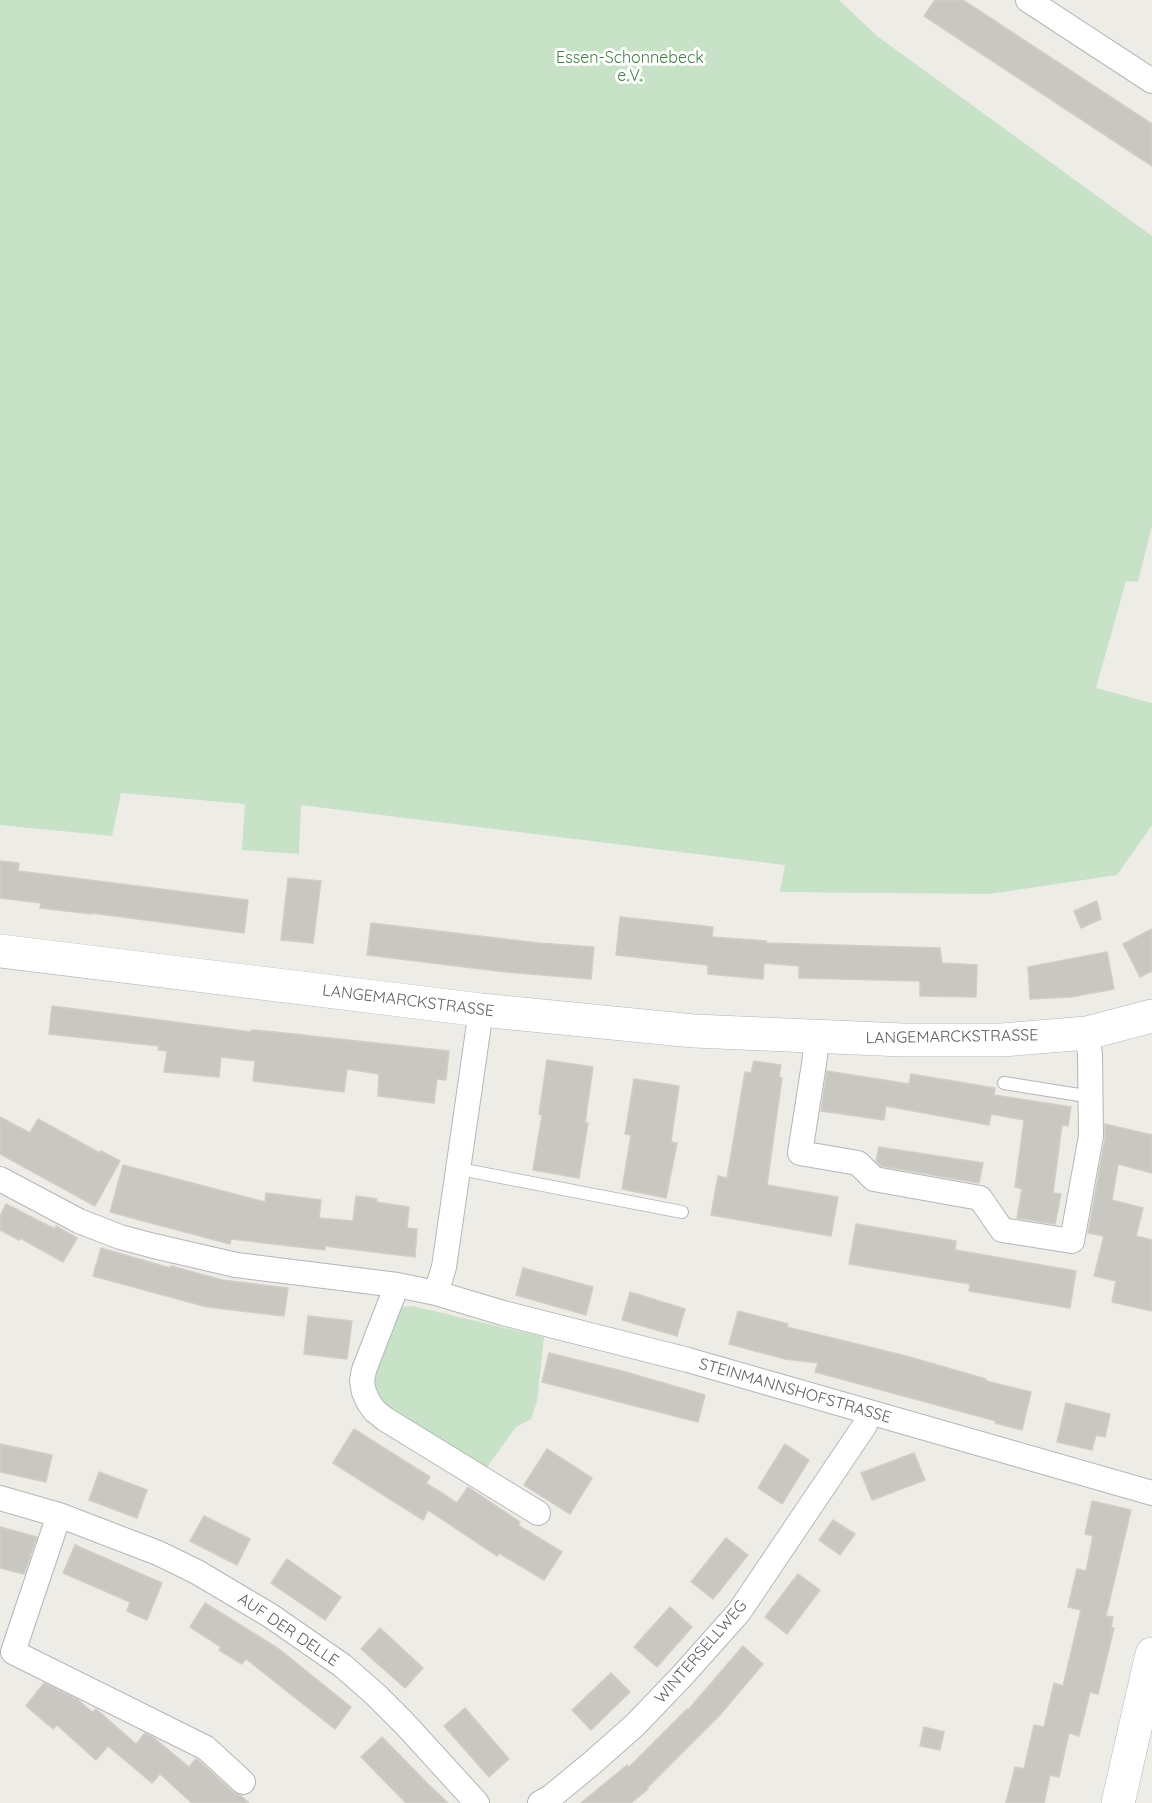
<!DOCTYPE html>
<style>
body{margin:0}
canvas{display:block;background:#eeece6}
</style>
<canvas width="1152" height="1803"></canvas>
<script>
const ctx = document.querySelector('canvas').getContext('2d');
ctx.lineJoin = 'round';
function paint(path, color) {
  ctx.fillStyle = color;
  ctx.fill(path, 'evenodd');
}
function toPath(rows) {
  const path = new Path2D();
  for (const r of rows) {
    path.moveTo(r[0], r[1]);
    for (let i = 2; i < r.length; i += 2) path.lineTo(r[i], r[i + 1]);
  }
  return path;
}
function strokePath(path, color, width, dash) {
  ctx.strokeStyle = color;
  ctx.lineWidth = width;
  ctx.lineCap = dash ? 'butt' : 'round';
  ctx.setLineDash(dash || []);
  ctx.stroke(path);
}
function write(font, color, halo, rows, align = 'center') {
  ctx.font = font + ' Quicksand,sans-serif';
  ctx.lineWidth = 6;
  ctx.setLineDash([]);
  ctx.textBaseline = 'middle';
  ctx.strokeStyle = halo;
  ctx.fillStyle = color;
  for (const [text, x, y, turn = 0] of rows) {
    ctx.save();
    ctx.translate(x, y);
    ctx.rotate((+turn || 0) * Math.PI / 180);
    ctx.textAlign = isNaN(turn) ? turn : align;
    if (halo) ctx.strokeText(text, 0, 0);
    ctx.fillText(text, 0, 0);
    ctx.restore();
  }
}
const green = toPath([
 [0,0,839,0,877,36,1152,236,1152,526,1138,582,1126,581,1096,688,1152,703,1152,825,1117,875,989,894,780,892,785,865,301,805,299,854,242,850,245,804,121,793,112,836,0,825],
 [412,1306,544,1337,537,1401,531,1419,516,1427,485,1470,379,1402,371,1374,401,1307]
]);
const building = toPath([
 [935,0,963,0,1152,124,1152,166,924,16,935,0],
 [0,861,19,863,18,871,248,900,244,933,92,913,92,914,40,908,41,903,0,898,0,861],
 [288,878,321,881,313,943,281,940,288,878],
 [1097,901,1101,919,1081,928,1074,911,1097,901],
 [620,917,713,927,712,937,766,941,766,943,940,948,942,963,977,965,976,997,920,996,920,981,799,978,799,966,764,963,763,979,708,974,708,965,616,955,620,917],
 [371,923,538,943,594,947,591,979,506,972,367,955,371,923],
 [1152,929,1152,971,1140,977,1123,944,1152,929],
 [1107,952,1114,989,1071,997,1030,999,1028,967,1107,952],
 [52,1006,251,1032,251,1030,275,1032,449,1051,446,1080,437,1079,434,1103,378,1096,379,1074,347,1069,344,1092,253,1081,255,1061,221,1057,219,1077,164,1072,167,1051,158,1050,159,1046,49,1034,52,1006],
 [547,1060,593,1067,585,1123,588,1123,579,1178,533,1170,542,1115,539,1114,547,1060],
 [754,1061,781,1065,779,1077,782,1078,767,1185,838,1197,831,1236,711,1215,718,1176,727,1178,745,1072,751,1073,754,1061],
 [827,1071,909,1084,911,1074,995,1088,994,1095,1071,1107,1068,1126,1062,1125,1053,1193,1061,1194,1055,1224,1017,1218,1022,1189,1015,1187,1024,1120,991,1114,989,1125,886,1106,884,1120,821,1111,827,1071],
 [634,1079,679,1086,671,1142,677,1143,666,1198,622,1189,631,1135,625,1134,634,1079],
 [0,1117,30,1133,38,1119,100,1153,101,1151,120,1161,95,1206,0,1154,0,1117],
 [1105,1124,1152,1135,1152,1173,1118,1164,1112,1200,1143,1208,1136,1236,1152,1240,1152,1311,1112,1302,1116,1281,1094,1276,1104,1236,1088,1233,1105,1139,1105,1124],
 [879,1147,983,1163,979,1183,881,1166,876,1161,879,1147],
 [123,1165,265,1202,266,1193,321,1200,319,1218,353,1221,356,1196,377,1199,376,1202,409,1207,407,1228,417,1229,415,1257,325,1246,325,1250,231,1239,230,1244,110,1212,123,1165],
 [6,1204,55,1229,56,1226,77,1238,63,1262,20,1238,19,1240,0,1230,0,1216,6,1204],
 [856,1224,956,1241,955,1250,1076,1271,1070,1308,969,1291,970,1284,849,1264,856,1224],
 [101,1248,170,1268,171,1266,222,1280,288,1288,284,1316,207,1307,93,1276,101,1248],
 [523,1268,593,1287,586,1315,516,1295,523,1268],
 [630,1292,685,1309,677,1336,622,1320,630,1292],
 [738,1311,788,1324,787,1327,906,1356,986,1379,986,1381,1031,1392,1022,1430,995,1423,996,1421,815,1372,818,1363,785,1359,729,1344,738,1311],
 [308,1316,352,1321,347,1359,304,1354,308,1316],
 [549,1353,622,1371,705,1395,698,1422,542,1382,549,1353],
 [1066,1403,1110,1414,1105,1437,1096,1435,1092,1450,1057,1442,1066,1403],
 [354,1429,430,1477,426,1483,457,1503,468,1487,520,1522,518,1525,562,1552,544,1580,499,1553,497,1556,428,1510,423,1520,333,1463,354,1429],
 [0,1444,52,1455,46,1482,0,1472,0,1444],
 [785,1444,809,1460,782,1504,758,1488,785,1444],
 [547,1449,592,1478,570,1514,524,1485,547,1449],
 [914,1453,925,1480,872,1500,861,1473,914,1453],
 [99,1472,147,1490,137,1518,89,1500,99,1472],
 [1092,1501,1131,1510,1106,1616,1113,1617,1111,1627,1114,1628,1098,1694,1090,1692,1079,1736,1069,1733,1059,1777,1050,1775,1044,1803,1006,1803,1015,1767,1024,1769,1034,1725,1044,1727,1054,1683,1063,1686,1081,1610,1068,1607,1077,1569,1086,1571,1093,1536,1085,1534,1092,1501],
 [204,1516,250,1539,237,1565,190,1541,204,1516],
 [833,1520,855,1534,840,1555,819,1540,833,1520],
 [0,1527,37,1537,24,1574,0,1568,0,1527],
 [726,1538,748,1555,713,1599,691,1582,726,1538],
 [75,1545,162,1583,147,1620,127,1611,130,1602,63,1573,75,1545],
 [287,1559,341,1597,325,1620,271,1583,287,1559],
 [798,1574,820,1590,787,1634,765,1617,798,1574],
 [205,1603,279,1649,351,1707,335,1729,246,1659,242,1664,219,1650,221,1647,190,1627,205,1603],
 [670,1607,692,1627,657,1667,634,1647,670,1607],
 [380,1628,423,1668,405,1688,361,1649,380,1628],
 [743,1646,763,1664,720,1715,647,1788,648,1789,631,1803,581,1803,627,1765,629,1767,687,1709,688,1710,743,1646],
 [611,1673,630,1692,591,1730,572,1710,611,1673],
 [44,1683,78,1700,92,1712,96,1709,136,1744,145,1733,154,1738,189,1767,196,1759,198,1760,233,1792,241,1796,249,1803,192,1803,160,1774,152,1783,108,1746,96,1760,57,1725,53,1729,26,1706,44,1683],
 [465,1708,509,1759,489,1777,444,1726,465,1708],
 [924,1727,944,1732,940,1750,920,1746,924,1727],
 [382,1737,427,1783,448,1803,406,1803,361,1757,382,1737]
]);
const lane = toPath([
 [1004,1083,1092,1097],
 [459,1170,470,1171,682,1212]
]);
const street = toPath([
 [1028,0,1152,81],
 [817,1037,814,1064,800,1153,858,1163,874,1179,980,1198,1002,1230,1072,1241,1091,1136,1090,1054,1087,1033],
 [0,1179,79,1221,120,1237,154,1246,236,1265,397,1285,436,1293,503,1313,688,1360,1152,1493],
 [397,1285,364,1370,362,1381,364,1392,369,1403,375,1411,385,1419,538,1513],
 [436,1293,444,1267,481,1010],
 [0,1498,59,1515,158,1553,197,1572,271,1616,343,1666,376,1695,405,1724,477,1803],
 [59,1515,13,1652,206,1748,243,1782],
 [540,1803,552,1796,592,1763,635,1725,682,1676,739,1612,865,1425,869,1412]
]);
const secondary = toPath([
 [0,951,481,1010,694,1031,903,1040,1002,1040,1087,1033,1152,1016],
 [1118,1803,1152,1654]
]);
const parkNames = [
 ["Essen-Schonnebeck",630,58],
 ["e.V.",630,76]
];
const streetNames = [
 ["LANGEMARCKSTRASSE",408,1001,7],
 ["LANGEMARCKSTRASSE",952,1037,-1],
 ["STEINMANNSHOFSTRASSE",795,1391,16],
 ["AUF DER DELLE",288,1630,34],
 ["WINTERSELLWEG",701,1652,-49]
];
paint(green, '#c7e2c6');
paint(building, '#c9c7c2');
strokePath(building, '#d2cdc5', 1.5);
strokePath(lane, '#b3b6b9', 14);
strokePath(street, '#b3b6b9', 26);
strokePath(secondary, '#b2b5b8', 34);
strokePath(lane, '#fff', 12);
strokePath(street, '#fff', 24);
strokePath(secondary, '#fff', 33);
write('16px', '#418042', '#fff', parkNames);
write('16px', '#5d6164', '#fff', streetNames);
</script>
